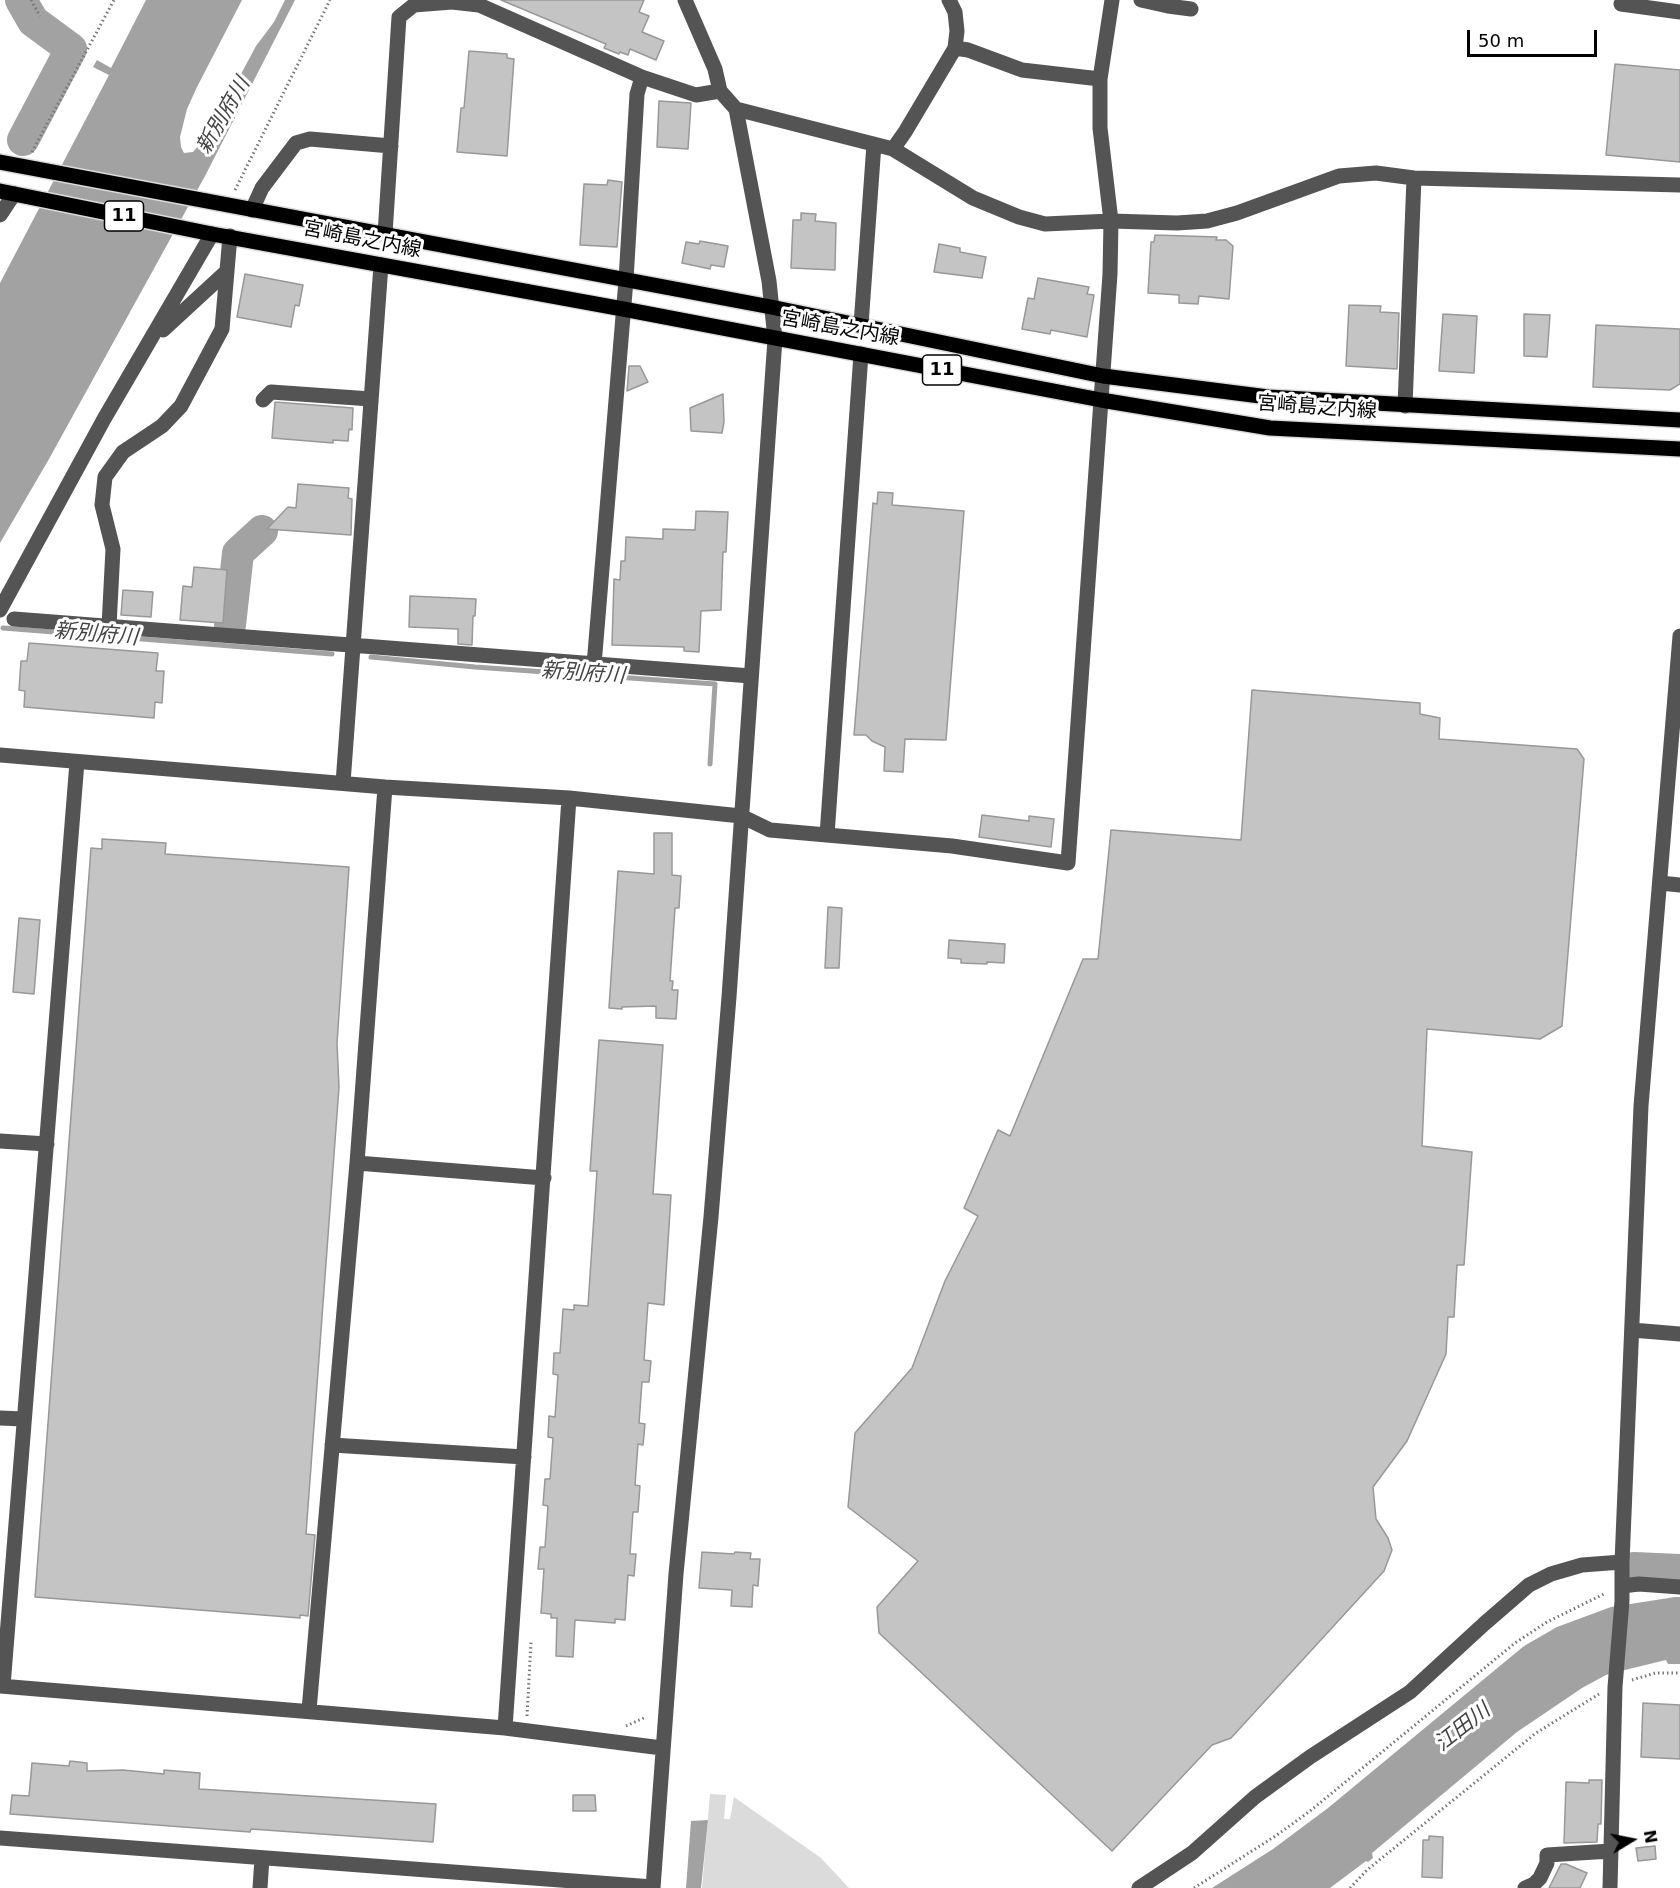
<!DOCTYPE html>
<meta charset="utf-8">
<style>
body{margin:0}
#map{position:relative;width:1680px;height:1888px;overflow:hidden;background:#fff;font-family:"DejaVu Sans",sans-serif}
canvas{display:block}
.north{position:absolute;left:1602px;top:1810px;width:60px;height:60px;-webkit-text-stroke:4px #fff;paint-order:stroke;rotate:80deg;font-size:16px;font-weight:700;line-height:24px;text-align:center;color:#000}
.north::after{content:'';display:block;margin:auto;width:21px;height:27px;background:#000;clip-path:polygon(50% 0,100% 100%,50% 72%,0 100%)}
.scale{position:absolute;left:1467px;top:30px;width:130px;height:27px;box-sizing:border-box;border:3px solid #000;border-top:0;padding-left:8px;font-size:18px;line-height:21px;white-space:nowrap;color:#000;-webkit-text-stroke:4px #fff;paint-order:stroke}
</style>
<div id="map">
<canvas width="1680" height="1888"></canvas>
<div class="north">N</div>
<div class="scale">50 m</div>
</div>
<script>
const ctx = document.querySelector('canvas').getContext('2d');
ctx.lineJoin = 'round';
function paint(path, color) {
  ctx.fillStyle = color;
  ctx.fill(path, 'evenodd');
}
function toPath(rows) {
  const path = new Path2D();
  for (const r of rows) {
    path.moveTo(r[0], r[1]);
    for (let i = 2; i < r.length; i += 2) path.lineTo(r[i], r[i + 1]);
  }
  return path;
}
function strokePath(path, color, width, dash) {
  ctx.strokeStyle = color;
  ctx.lineWidth = width;
  ctx.lineCap = dash ? 'butt' : 'round';
  ctx.setLineDash(dash || []);
  ctx.stroke(path);
}
function write(font, color, halo, rows, align = 'center') {
  ctx.font = font + ' "DejaVu Sans","Noto Sans JP",sans-serif';
  ctx.lineWidth = 6;
  ctx.setLineDash([]);
  ctx.textBaseline = 'middle';
  ctx.strokeStyle = halo;
  ctx.fillStyle = color;
  for (const [text, x, y, turn = 0] of rows) {
    ctx.save();
    ctx.translate(x, y);
    ctx.rotate((+turn || 0) * Math.PI / 180);
    ctx.textAlign = isNaN(turn) ? turn : align;
    if (halo) ctx.strokeText(text, 0, 0);
    ctx.fillText(text, 0, 0);
    ctx.restore();
  }
}
const green = toPath([
 [710,1794,726,1795,724,1819,730,1819,734,1797,821,1858,849,1888,702,1888]
]);
const water = toPath([
 [146,0,242,0,197,87,187,109,180,137,181,147,184,153,193,152,207,136,227,92,241,74,256,46,274,22,285,0,295,0,205,176,49,459,0,543,0,283,109,75,93,67,97,60,111,68],
 [1675,1597,1680,1597,1680,1664,1668,1664,1666,1660,1629,1669,1606,1675,1582,1688,1517,1732,1372,1853,1373,1858,1368,1862,1366,1861,1330,1888,1212,1888,1273,1849,1328,1808,1524,1646,1557,1627,1611,1607],
 [708,1820,701,1888,686,1888,691,1821]
]);
const stream = toPath([
 [3,628,332,654],
 [371,657,475,667,715,684,710,764]
]);
const river = toPath([
 [21,0,33,21,71,49,23,140],
 [230,625,238,553,262,531],
 [1634,1568,1680,1570]
]);
const building = toPath([
 [501,0,644,0,639,12,649,16,642,32,664,41,656,60,630,49,628,55,620,52,619,54,604,48,606,44,501,0],
 [469,51,507,54,507,58,514,59,507,156,457,152,461,108,464,108,469,51],
 [1615,64,1680,70,1680,162,1606,155,1615,64],
 [659,101,691,103,688,149,657,147,659,101],
 [608,180,622,182,617,247,580,245,584,184,607,185,608,180],
 [801,213,816,214,815,221,836,223,835,270,791,268,793,220,801,220,801,213],
 [1155,235,1217,237,1216,240,1226,240,1233,246,1229,299,1199,296,1198,304,1179,303,1179,295,1148,293,1151,242,1154,242,1155,235],
 [700,241,728,246,724,267,711,265,710,269,682,263,686,242,699,244,700,241],
 [939,244,960,248,960,252,986,257,982,278,934,272,939,244],
 [245,274,303,285,299,306,295,305,291,327,237,317,245,274],
 [1038,278,1089,287,1087,294,1094,295,1087,337,1051,330,1050,334,1022,329,1028,298,1034,299,1038,278],
 [1349,305,1381,306,1380,312,1399,313,1397,369,1346,366,1349,305],
 [1443,314,1477,316,1474,373,1439,371,1443,314],
 [1524,314,1550,315,1547,357,1524,356,1524,314],
 [1596,325,1680,329,1680,384,1670,390,1593,387,1596,325],
 [629,366,640,366,648,382,627,391,629,366],
 [723,394,724,422,722,433,691,431,690,408,723,394],
 [275,402,353,408,352,430,349,429,348,441,333,440,333,443,272,438,275,402],
 [298,484,349,488,348,498,352,499,351,535,267,529,288,507,296,508,298,484],
 [878,492,893,493,892,505,964,511,946,740,905,739,903,772,884,771,885,747,872,741,866,735,854,735,873,503,877,504,878,492],
 [696,511,728,512,726,552,723,552,721,610,701,611,699,652,684,651,684,647,612,645,614,579,620,580,621,561,625,561,626,537,663,539,663,529,695,530,696,511],
 [194,567,227,570,223,623,180,620,183,586,192,587,194,567],
 [123,590,153,592,151,617,121,615,123,590],
 [410,596,476,599,475,616,473,616,472,645,458,644,458,629,409,627,410,596],
 [29,643,158,653,156,671,164,671,162,703,155,702,154,718,24,707,25,691,19,690,21,661,27,661,29,643],
 [1252,690,1420,703,1420,714,1440,718,1439,739,1577,749,1584,759,1562,1026,1540,1039,1427,1029,1422,1146,1472,1152,1464,1265,1457,1265,1454,1317,1448,1317,1446,1354,1407,1441,1373,1487,1376,1519,1388,1538,1392,1550,1384,1571,1231,1738,1212,1745,1112,1851,879,1633,877,1607,918,1561,848,1507,855,1433,912,1368,945,1281,978,1216,964,1208,998,1130,1010,1136,1083,959,1098,959,1111,830,1241,840,1252,690],
 [982,815,1029,821,1029,816,1054,819,1051,847,979,837,982,815],
 [654,833,672,833,672,875,681,876,679,908,675,908,670,981,673,981,672,990,678,990,676,1019,656,1018,656,1006,622,1007,622,1009,609,1008,618,871,654,874,654,833],
 [102,839,166,843,165,854,349,867,337,1043,339,1087,306,1534,315,1535,308,1616,300,1615,300,1618,35,1597,91,848,102,849,102,839],
 [828,907,842,908,839,968,825,968,828,907],
 [19,918,40,920,34,994,13,992,19,918],
 [949,940,1005,944,1004,963,987,962,987,964,961,963,961,959,948,958,949,940],
 [599,1040,663,1045,653,1194,671,1195,664,1305,648,1303,644,1360,651,1361,649,1382,642,1382,639,1423,645,1424,643,1445,638,1444,635,1485,640,1486,638,1512,633,1512,630,1554,636,1554,634,1576,628,1575,625,1620,615,1619,615,1623,575,1620,573,1657,556,1656,557,1618,551,1618,551,1614,541,1613,544,1569,538,1569,540,1547,545,1547,548,1506,543,1505,545,1479,550,1479,553,1438,548,1437,549,1416,555,1417,558,1375,553,1374,554,1353,560,1353,563,1309,574,1310,574,1305,588,1306,597,1171,590,1171,599,1040],
 [702,1552,734,1554,735,1552,751,1553,750,1559,760,1559,758,1586,753,1585,752,1607,731,1606,732,1590,699,1588,702,1552],
 [1643,1703,1680,1705,1680,1759,1641,1757,1643,1703],
 [70,1761,87,1763,87,1771,123,1770,164,1774,164,1770,200,1773,199,1789,436,1804,433,1842,251,1829,250,1832,10,1814,12,1795,29,1796,32,1763,69,1766,70,1761],
 [1589,1780,1602,1780,1601,1824,1598,1824,1597,1842,1564,1843,1566,1782,1589,1783,1589,1780],
 [573,1795,595,1795,596,1811,573,1811,573,1795],
 [1429,1836,1443,1837,1442,1878,1422,1877,1423,1840,1429,1840,1429,1836],
 [1655,1846,1656,1859,1638,1861,1636,1848,1655,1846],
 [1561,1864,1566,1864,1587,1873,1580,1888,1549,1888,1561,1864]
]);
const path = toPath([
 [31,0,40,16],
 [32,152,114,0],
 [235,190,330,0],
 [1632,1680,1655,1673,1680,1673],
 [527,1716,531,1642],
 [626,1726,646,1717],
 [1194,1888,1277,1835,1310,1811,1515,1643,1547,1622,1606,1593],
 [1350,1888,1367,1870,1536,1733,1599,1694]
]);
const minor = toPath([
 [1141,0,1168,6,1191,9],
 [1621,4,1680,12],
 [955,48,968,50,1022,70,1100,79],
 [736,109,893,149,973,198,1019,217,1045,224,1111,221,1177,223,1207,221,1237,213,1339,176,1376,173,1414,178,1680,185],
 [893,149,905,132,955,48,957,31,955,12,949,0],
 [252,210,262,188,296,143,310,139,391,146],
 [0,215,14,194],
 [385,234,399,17,414,5,452,2,479,5,642,77,696,95,720,91],
 [861,325,874,144],
 [163,330,226,272],
 [263,400,271,392,371,399],
 [1405,406,1414,178],
 [0,610,104,419,212,234],
 [14,619,751,676],
 [109,626,113,549,102,505,105,477,123,452,162,426,181,406,222,329,230,236],
 [594,665,626,280,637,94,642,77],
 [0,755,385,787,569,798,741,816,770,830,952,846,1068,863,1110,274,1111,221,1100,128,1100,79,1112,0],
 [343,783,381,265],
 [827,835,861,354],
 [1660,883,1680,885],
 [0,1141,47,1144],
 [357,1163,544,1178],
 [1632,1330,1680,1334],
 [0,1418,24,1419],
 [332,1445,524,1457],
 [1622,1586,1639,1584,1680,1587],
 [0,1686,505,1728,662,1748],
 [3,1686,77,762],
 [309,1710,357,1163,385,787],
 [505,1728,569,798],
 [0,1838,653,1887],
 [260,1888,262,1858],
 [653,1888,676,1574,711,1217,729,997,775,339,769,281,736,109,720,91,715,69,685,0],
 [1139,1888,1192,1853,1255,1797,1310,1757,1410,1692,1484,1624,1529,1585,1551,1574,1582,1565,1622,1562],
 [1525,1888,1534,1884,1540,1878,1547,1863,1547,1855,1611,1851],
 [1610,1888,1615,1687,1622,1601,1622,1562,1641,1106,1680,636]
]);
const major = toPath([
 [0,162,771,307,1103,376,1268,397,1680,420],
 [0,191,212,234,623,309,1101,400,1270,428,1680,449]
]);
const shields = [
 [124,216,39],
 [942,370,39]
];
const shieldNames = [
 ["11",124,216],
 ["11",942,370]
];
const streetNames = [
 ["宮崎島之内線",362,240,11],
 ["宮崎島之内線",840,329,10],
 ["宮崎島之内線",1317,408,4]
];
const waterNames = [
 ["新別府川",224,116,-60],
 ["新別府川",96,635,5],
 ["新別府川",583,674,4],
 ["江田川",1463,1728,-38]
];
paint(green, '#dbdbdb');
paint(water, '#a2a2a2');
strokePath(stream, '#a2a2a2', 5);
strokePath(river, '#a2a2a2', 32);
paint(building, '#c4c4c4');
strokePath(building, '#989898', 1.5);
strokePath(major, '#dbdbdb', 18);
strokePath(path, '#767676', 3, [1.5, 3]);
strokePath(minor, '#545454', 15);
strokePath(major, '#000', 15);
for (const [x, y, w] of shields) {
  const box = new Path2D();
  box.roundRect(x - w / 2, y - 15, w, 30, 4.5);
  ctx.fillStyle = '#fff';
  ctx.fill(box);
  strokePath(box, '#000', 1.5);
}
write('bold 18px', '#000', null, shieldNames);
write('20px', '#000', '#fff', streetNames);
write('italic 21px', '#434343', '#fff', waterNames);
</script>
